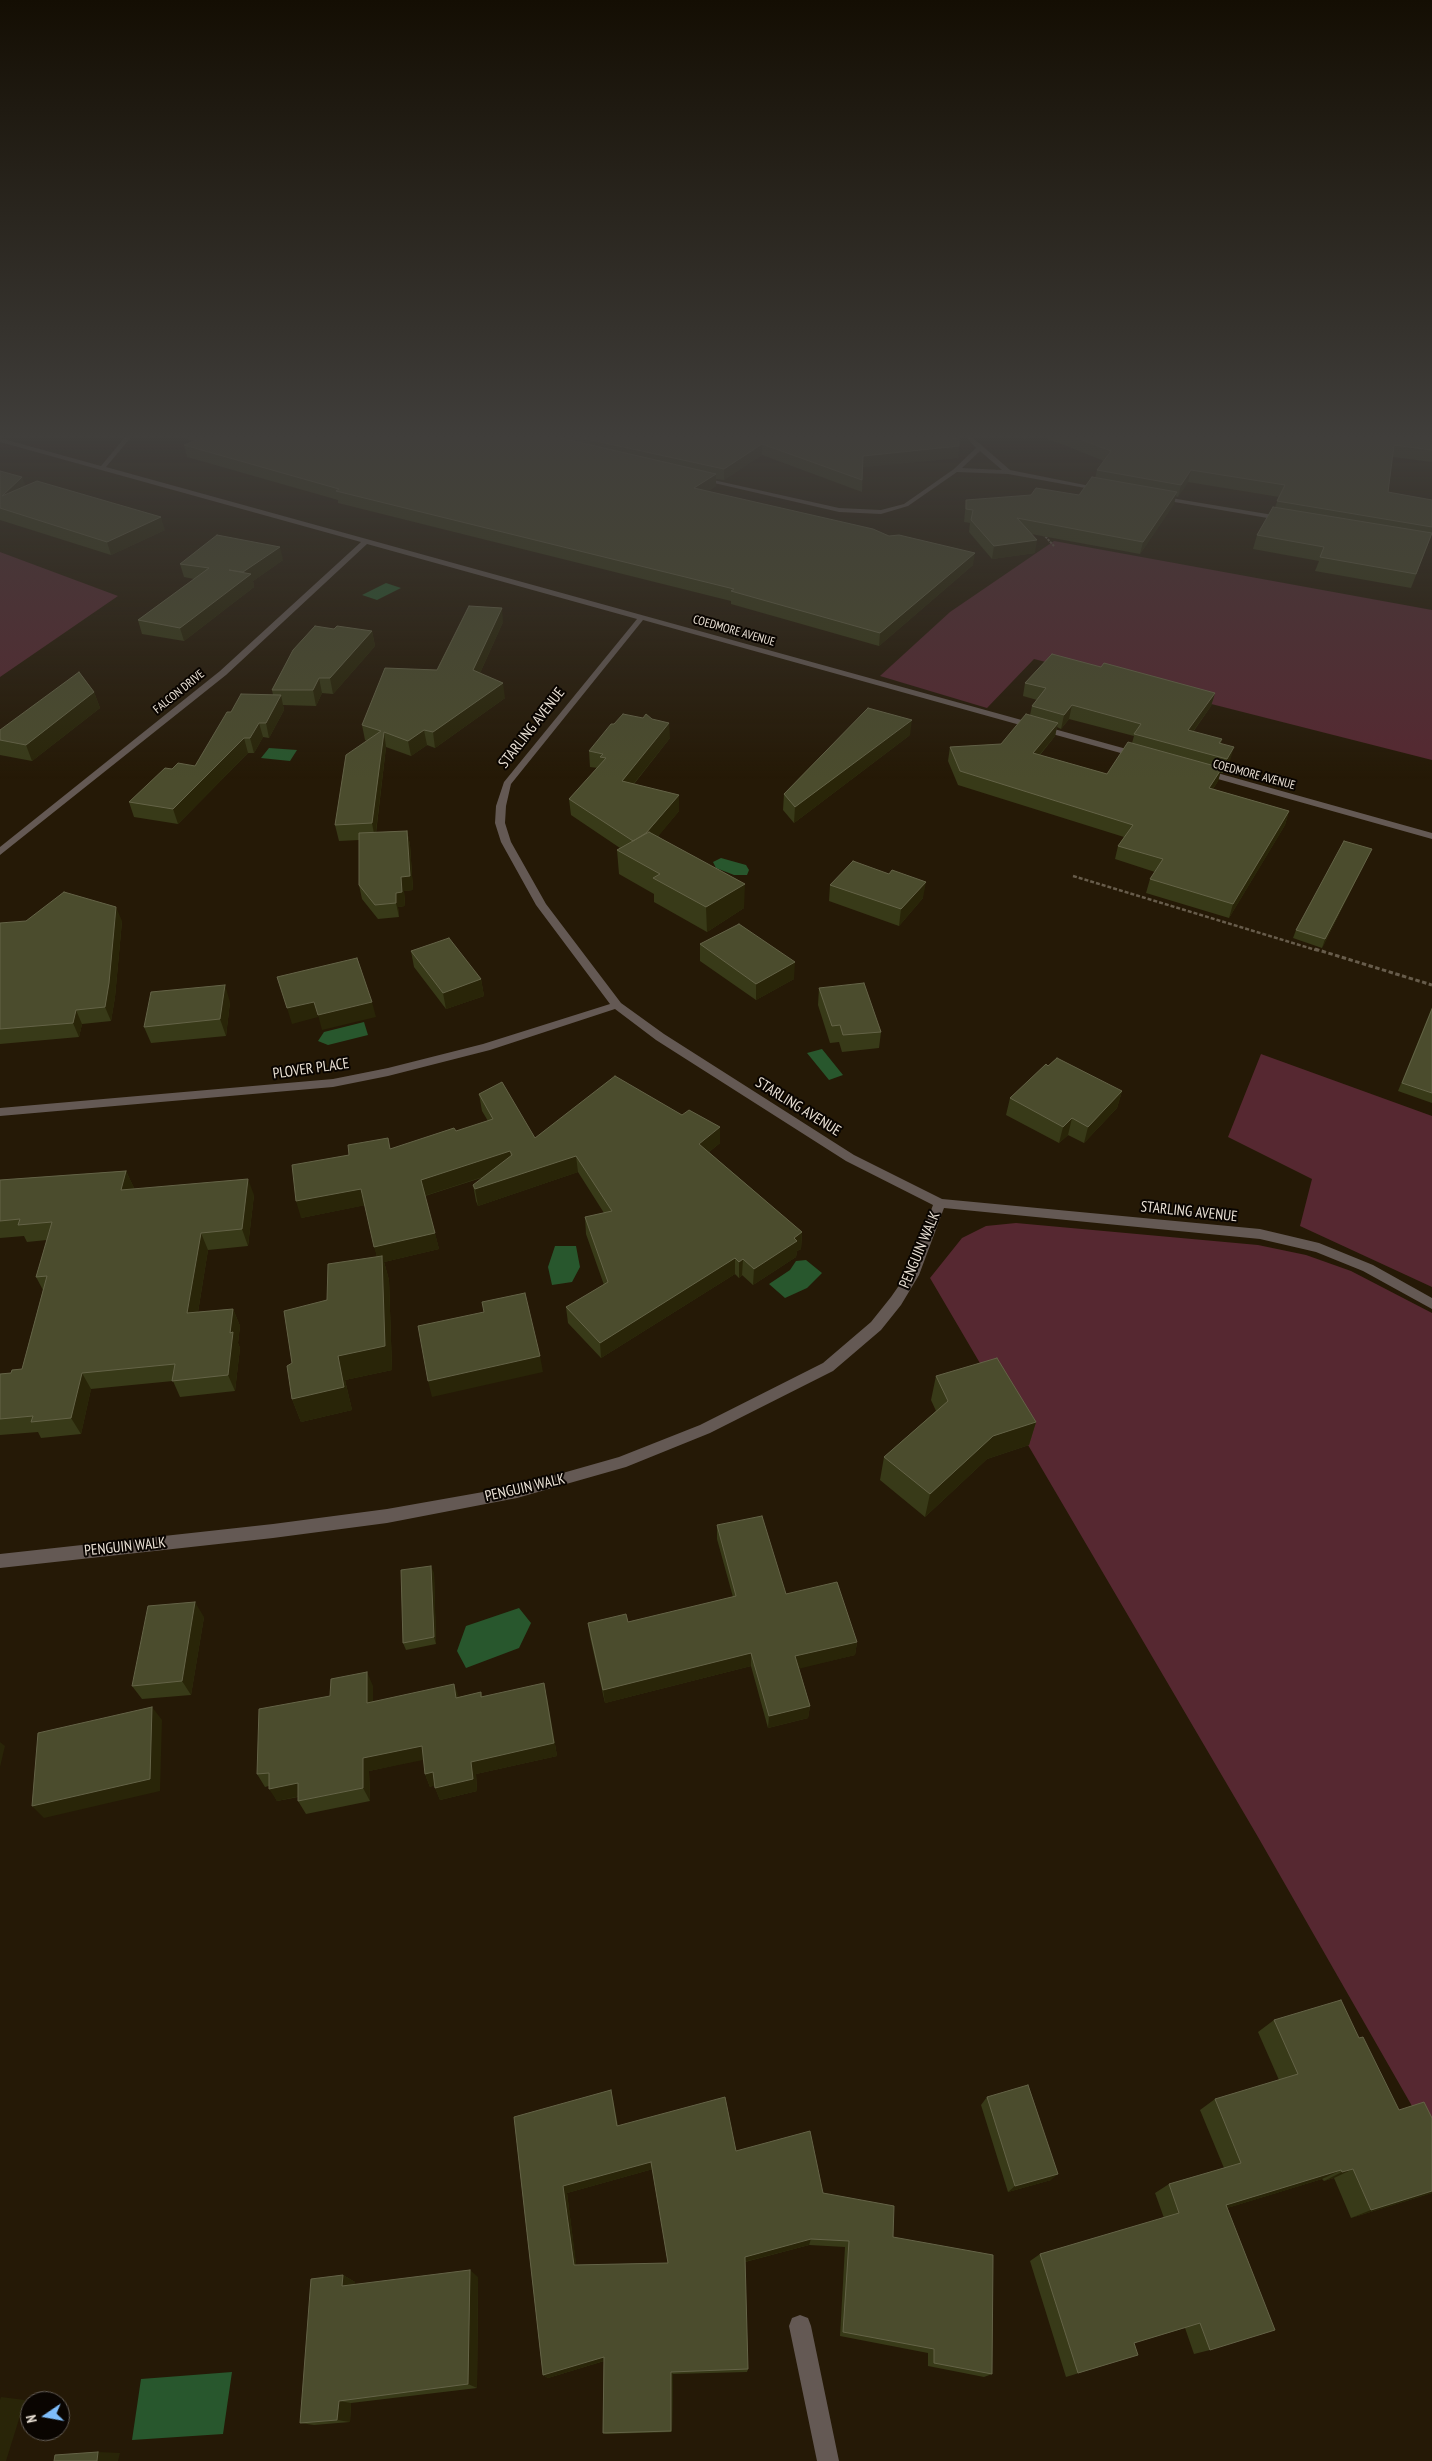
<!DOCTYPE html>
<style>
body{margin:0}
#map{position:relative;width:1432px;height:2461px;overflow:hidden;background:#251906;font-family:"PT Sans Narrow",sans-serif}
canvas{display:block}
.north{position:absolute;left:20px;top:2391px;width:50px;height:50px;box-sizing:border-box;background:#0a0501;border:1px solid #645d56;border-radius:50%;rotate:258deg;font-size:14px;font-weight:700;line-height:20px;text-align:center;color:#eae1d5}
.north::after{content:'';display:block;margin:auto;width:18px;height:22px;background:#7fbdfa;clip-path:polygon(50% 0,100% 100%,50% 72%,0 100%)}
</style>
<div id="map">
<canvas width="1432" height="2461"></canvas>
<div class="north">N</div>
</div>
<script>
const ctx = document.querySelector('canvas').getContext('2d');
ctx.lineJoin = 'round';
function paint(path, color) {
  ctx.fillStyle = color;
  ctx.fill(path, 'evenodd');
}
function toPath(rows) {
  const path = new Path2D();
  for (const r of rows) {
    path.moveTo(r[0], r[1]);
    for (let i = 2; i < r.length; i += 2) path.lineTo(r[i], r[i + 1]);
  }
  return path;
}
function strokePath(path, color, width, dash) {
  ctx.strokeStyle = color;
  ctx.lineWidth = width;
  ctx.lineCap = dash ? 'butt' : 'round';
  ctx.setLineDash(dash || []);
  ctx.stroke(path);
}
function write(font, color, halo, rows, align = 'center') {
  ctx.font = font + ' "PT Sans Narrow",sans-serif';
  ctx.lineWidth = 4;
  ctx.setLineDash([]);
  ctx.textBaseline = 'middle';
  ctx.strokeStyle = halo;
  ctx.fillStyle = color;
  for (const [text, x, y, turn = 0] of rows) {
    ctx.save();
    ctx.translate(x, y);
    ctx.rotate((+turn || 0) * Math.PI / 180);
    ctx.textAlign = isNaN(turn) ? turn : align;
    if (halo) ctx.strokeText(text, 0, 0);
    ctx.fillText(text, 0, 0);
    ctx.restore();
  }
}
const green = toPath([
 [1054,541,1432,610,1432,760,1034,659,987,708,880,676,950,612],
 [0,552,118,596,0,677],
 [1261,1054,1432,1116,1432,1287,1300,1226,1312,1179,1228,1137],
 [1016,1223,1258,1245,1306,1255,1351,1271,1432,1313,1432,2141,1258,1837,930,1278,962,1238,986,1226]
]);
const water = toPath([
 [386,583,401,588,377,600,362,595],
 [269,748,297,750,290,761,261,758],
 [721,858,746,865,749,870,747,875,734,875,716,868,713,862],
 [364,1022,368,1035,328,1045,318,1041,324,1032],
 [822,1049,843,1075,829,1080,807,1053],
 [555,1246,576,1246,580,1267,572,1282,552,1285,548,1267],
 [806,1260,822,1273,807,1288,785,1298,769,1284,790,1270,796,1261],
 [519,1608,531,1623,519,1648,466,1668,457,1651,466,1626],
 [232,2372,223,2434,132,2440,141,2379]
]);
const pathFar2 = toPath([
 [1043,534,1054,546]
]);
const pathFar1 = toPath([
 [1073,876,1319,951]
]);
const path = toPath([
 [1315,949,1432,985]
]);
const street = toPath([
 [126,436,132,436,106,467,1141,753,1141,757,1135,757,643,620,511,784,506,806,505,823,511,842,546,904,621,1003,664,1034,854,1155,942,1199,1260,1229,1319,1243,1373,1265,1432,1298,1432,1309,1363,1271,1316,1252,1260,1239,944,1208,919,1275,901,1305,881,1330,833,1371,710,1433,626,1467,517,1498,387,1523,273,1538,0,1568,0,1554,273,1524,387,1509,517,1486,619,1457,700,1425,823,1363,871,1322,891,1297,907,1274,933,1205,846,1161,656,1040,615,1009,490,1050,388,1076,333,1087,0,1116,0,1108,333,1079,388,1068,483,1044,610,1004,536,905,501,842,495,823,496,806,504,782,637,619,367,544,226,675,0,855,0,847,220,671,361,542,0,442,0,438,101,466,126,436],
 [965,436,971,436,1010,470,1105,489,1102,491,1008,474,957,472,908,506,881,514,839,512,697,479,700,477,839,508,881,510,904,504,954,469,976,448,965,436],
 [980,451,1002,470,962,468,980,451],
 [1159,496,1285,517,1288,519,1285,521,1157,499,1156,498,1159,496],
 [1203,769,1432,833,1432,839,1200,774,1199,772,1203,769],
 [800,2315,808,2318,811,2326,839,2461,817,2461,789,2326,792,2318,800,2315]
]);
const wall = toPath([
 [179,436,941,436,959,446,958,458,863,467,862,492,762,455,724,480,716,479,716,486,708,491,889,536,973,565,879,646,731,604,731,601,338,503,338,500,187,457,184,445,195,441,180,437],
 [1020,436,1037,436,1024,439],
 [1041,436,1432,436,1432,462,1393,457,1388,492,1432,500,1432,534,1411,588,1315,571,1319,561,1253,549,1257,535,1275,507,1279,497,1188,482,1178,497,1175,496,1174,504,1140,554,1031,534,1035,553,992,559,969,532,970,523,964,522,966,500,1079,495,1095,478,1097,470,1104,461],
 [0,471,22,477,25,486,165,530,111,555,0,520],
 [283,560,253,581,254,587,184,641,142,634,138,620,194,579,184,577,180,564],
 [503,622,480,673,505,698,435,748,427,745,411,756,386,747,376,833,407,831,410,845,413,890,404,891,405,906,398,907,399,917,378,919,362,899,359,885,359,840,339,841,335,825,367,741,365,740,362,725],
 [334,629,372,631,375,646,333,694,322,693,316,706,283,705,284,710,269,738,263,737,254,753,248,753,178,824,134,817,129,802,172,769,195,766,231,712,273,695,272,690],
 [1101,667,1215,693,1211,706,1193,732,1222,739,1221,743,1230,761,1223,773,1220,773,1218,781,1213,789,1289,811,1285,825,1229,918,1146,893,1150,879,1155,872,1115,859,1118,846,1124,837,958,785,948,761,950,747,1001,744,1030,715,1032,706,1037,700,1023,696,1025,683],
 [1069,719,1134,736,1132,743,1107,774,1040,755,1055,736,1057,727,1061,729],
 [94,692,100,708,32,761,0,755,0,730],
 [910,735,794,823,783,810,784,794],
 [670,738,634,784,679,811,658,836,744,908,707,932,654,902,654,894,619,874,617,850,620,848,571,815,569,799,598,768,590,767,589,751],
 [1372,849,1368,857,1322,948,1293,938,1296,930],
 [830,885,923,898,899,926,829,901],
 [122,921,115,997,111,1021,82,1024,79,1037,0,1044,0,923],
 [700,944,794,979,756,1000,700,961],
 [411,951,481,979,484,996,446,1009,414,967],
 [819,988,881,1032,879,1048,842,1052,839,1042,830,1043,818,1005],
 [230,1002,226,1036,151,1043,144,1027],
 [1432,1007,1432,1103,1398,1091],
 [1048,1066,1122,1091,1117,1108,1084,1143,1068,1135,1059,1143,1006,1115,1010,1098],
 [479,1094,535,1138,720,1143,709,1152,802,1232,801,1249,797,1251,796,1257,753,1285,742,1275,739,1278,735,1274,601,1358,568,1323,566,1307,604,1285,586,1234,585,1217,604,1213,578,1172,478,1206,476,1201,473,1185,484,1177,425,1196,439,1249,384,1262,389,1280,392,1370,345,1380,352,1410,301,1422,292,1399,292,1363,327,1300,377,1257,365,1205,301,1218,349,1155,390,1149,456,1131,488,1121,482,1111],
 [126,1171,134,1188,133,1189,254,1195,248,1246,208,1250,198,1312,233,1309,240,1326,238,1343,240,1348,235,1391,180,1397,173,1381,91,1389,81,1434,41,1438,38,1432,0,1435,0,1374,11,1373,22,1369,43,1290,36,1277,47,1240,27,1242,24,1236,0,1238,0,1180],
 [936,1376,1036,1422,1029,1445,987,1459,925,1517,880,1480,884,1457,936,1411,931,1400],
 [717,1525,786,1594,857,1642,855,1655,799,1668,810,1706,808,1718,768,1728,751,1666,605,1703,590,1637,588,1623,628,1622,733,1597,717,1539],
 [434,1573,436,1644,406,1650,403,1643],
 [204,1617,191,1695,142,1699,132,1686],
 [373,1686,373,1701,459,1697,481,1692,482,1697,547,1697,557,1756,476,1774,477,1791,440,1800,434,1785,430,1787,425,1774,424,1759,369,1771,370,1801,306,1814,298,1801,298,1797,277,1801,269,1786,265,1787,257,1774,330,1696],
 [1274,2020,1359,2038,1399,2110,1432,2118,1432,2193,1351,2218,1334,2178,1324,2181,1322,2179,1227,2208,1210,2350,1194,2354,1185,2328,1134,2343,1138,2355,1066,2377,1030,2261,1040,2254,1164,2218,1155,2193,1169,2184,1224,2168,1200,2110,1215,2099,1279,2080,1258,2032],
 [987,2097,1051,2180,1008,2192,981,2105],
 [613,2099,618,2126,736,2151,823,2193,893,2237,992,2374,984,2377,928,2366,928,2353,840,2336,845,2247,809,2245,745,2262,748,2369,747,2372,673,2374,672,2432,606,2434,603,2433,604,2361,548,2378,543,2375,514,2117],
 [653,2169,668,2263,576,2265,567,2193],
 [343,2275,355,2282,355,2284,478,2277,477,2388,351,2403,350,2422,314,2425,300,2423]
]);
const shadedWall = toPath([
 [1025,436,1037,436,1024,439],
 [762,444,762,455,724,480,724,469],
 [959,446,958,458,862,467,863,456],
 [1191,470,1188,482,1178,497,1181,485],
 [716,474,716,486,695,500,694,488],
 [22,477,27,490,2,496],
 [1177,492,1174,504,1140,554,1143,542],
 [161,517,165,530,111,555,107,542],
 [1037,540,1035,553,992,559,994,546],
 [280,547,283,560,253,581,254,587,184,641,180,628,243,572],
 [975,553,973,565,879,646,880,633],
 [502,608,503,622,475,684,473,670],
 [372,631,375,646,333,694,330,678],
 [319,678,322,693,316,706,313,690],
 [503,683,505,698,435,748,433,732],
 [94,692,100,708,32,761,26,745],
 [1215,693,1211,706,1184,744,1188,730],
 [281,695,284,710,269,738,266,723],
 [1072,705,1069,719,1061,729,1064,715],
 [912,720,910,735,794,823,795,807],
 [259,723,263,737,254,753,250,738],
 [669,723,670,738,623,797,622,781],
 [1058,723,1055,736,1030,766,1033,753],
 [424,730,427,745,411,756,408,741],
 [384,732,386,747,375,839,372,823],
 [244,738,248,753,178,824,173,809],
 [1234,747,1230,761,1223,773,1227,759],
 [1222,768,1218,781,1205,801,1209,788],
 [679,795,679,811,638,861,637,844],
 [1289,811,1285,825,1229,918,1233,904],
 [407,831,410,845,413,890,404,891,405,906,398,907,399,917,396,903,396,893,401,877],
 [1372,849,1368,857,1322,948,1325,939],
 [926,882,923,898,899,926,901,909],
 [745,884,744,908,707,932,706,907],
 [116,907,122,921,115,997,111,1021,105,1007],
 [795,962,794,979,756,1000,756,984],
 [481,979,484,996,446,1009,443,993],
 [225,985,230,1002,226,1036,220,1019],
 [314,1002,318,1017,292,1024,287,1008],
 [372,1002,376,1017,322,1030,318,1015],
 [76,1010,82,1024,79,1037,73,1023],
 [1122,1091,1117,1108,1084,1143,1088,1127],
 [1072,1118,1068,1135,1059,1143,1063,1127],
 [720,1127,720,1143,699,1160,699,1144],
 [510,1151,513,1167,424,1196,421,1180],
 [576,1156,578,1172,478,1206,475,1189],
 [126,1171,134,1188,129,1207,121,1190],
 [248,1179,254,1195,248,1246,242,1229],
 [361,1189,366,1205,301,1218,296,1201],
 [802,1232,801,1249,797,1251,796,1257,753,1285,754,1269,794,1238],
 [201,1233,208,1250,195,1330,187,1313],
 [435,1233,439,1249,384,1262,389,1280,392,1370,345,1380,352,1410,301,1422,292,1399,338,1356,379,1263,374,1247],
 [735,1258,735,1274,601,1358,600,1343],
 [743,1259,742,1275,739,1278,739,1262],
 [233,1309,240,1326,238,1343,240,1348,235,1391,228,1375,230,1333],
 [540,1356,543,1372,432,1397,428,1381],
 [82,1373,91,1389,81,1434,71,1418],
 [1036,1422,1029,1445,987,1459,925,1517,930,1494,993,1436],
 [431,1566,434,1573,436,1644,434,1637],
 [195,1602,204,1617,191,1695,182,1681],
 [857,1642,855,1655,794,1670,795,1656],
 [751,1653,751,1666,605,1703,603,1690],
 [367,1672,373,1686,373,1716,367,1703],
 [544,1683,557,1756,476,1774,477,1791,440,1800,435,1788],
 [454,1684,459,1697,456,1698],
 [810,1706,808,1718,768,1728,769,1716],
 [152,1707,162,1720,160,1791,44,1818,32,1806],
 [0,1742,5,1746,0,1767],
 [422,1746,428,1759,369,1771,370,1801,363,1788,363,1758],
 [433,1772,438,1784,430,1787,425,1774],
 [298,1783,305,1795,277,1801,269,1789],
 [611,2090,613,2099,619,2135,617,2126],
 [651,2162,653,2169,567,2193,577,2270,574,2265,563,2186],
 [1353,2169,1334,2178,1324,2181,1342,2172],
 [1341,2170,1322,2179,1211,2213,1226,2205],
 [1058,2174,1051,2180,1008,2192,1015,2186],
 [1432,2191,1432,2193,1351,2218,1371,2210],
 [811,2239,809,2245,744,2262,745,2257],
 [470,2270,478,2277,477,2388,468,2384],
 [343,2275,355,2282,355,2292,342,2286],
 [604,2357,607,2360,548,2378,543,2375],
 [671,2372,673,2374,672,2432,671,2431],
 [1,2397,25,2400,6,2461,0,2461,0,2400],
 [339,2401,351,2403,350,2422,337,2420],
 [98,2452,120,2453,118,2461,97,2461]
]);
const building = toPath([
 [207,436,552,436,716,474,694,488,873,529,889,536,899,535,975,553,880,633,731,591,734,589,336,491,339,489,184,445,207,436],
 [573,436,941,436,959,439,959,446,863,456,862,480,762,444,724,469,573,436],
 [1072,436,1432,436,1432,450,1394,445,1388,492,1432,500,1432,527,1277,501,1285,485,1191,470,1181,485,1097,470,1111,451,1072,436],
 [0,471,22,477,2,496,37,481,161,517,107,542,0,508,0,471],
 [1092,477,1177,492,1143,542,1017,518,1037,540,994,546,971,520,973,510,966,509,966,500,1031,495,1036,488,1079,495,1092,477],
 [1273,507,1432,533,1416,574,1320,557,1324,547,1257,535,1273,507],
 [217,535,280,547,243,572,229,570,251,574,180,628,138,620,209,568,180,564,217,535],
 [469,606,502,608,473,670,503,683,433,732,424,730,408,741,384,732,372,823,335,825,346,755,381,731,362,725,385,668,437,670,469,606],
 [315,626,334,629,337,626,372,631,330,678,319,678,313,690,272,690,293,650,315,626],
 [1052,654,1101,667,1104,663,1215,693,1188,730,1222,739,1219,743,1234,747,1227,759,1134,734,1141,724,1072,705,1064,715,1032,706,1046,688,1025,683,1052,654],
 [79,672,94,692,26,745,0,740,0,730,79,672],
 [241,694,281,695,266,723,259,723,250,738,244,738,173,809,129,802,165,768,172,769,178,763,195,766,227,712,231,712,241,694],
 [868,708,912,720,795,807,784,794,868,708],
 [623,714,643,718,646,714,652,719,669,723,622,781,679,795,646,833,633,841,569,799,606,758,600,757,603,754,589,751,611,724,614,724,623,714],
 [1026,714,1058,723,1033,753,1107,774,1128,742,1222,768,1209,788,1289,811,1233,904,1150,879,1163,859,1118,846,1133,825,960,771,950,747,1001,744,1026,714],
 [407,831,410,876,401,877,402,892,396,893,396,903,375,905,359,885,359,833,407,831],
 [649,832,745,884,706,907,653,878,660,874,617,850,649,832],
 [1344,841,1372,849,1325,939,1296,930,1344,841],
 [853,861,889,874,892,870,926,882,901,909,830,885,853,861],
 [64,892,116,907,109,983,105,1007,76,1010,73,1023,0,1029,0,923,26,921,64,892],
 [739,924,795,962,756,984,700,944,739,924],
 [449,938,481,979,443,993,411,951,449,938],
 [357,958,372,1002,318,1015,314,1002,287,1008,277,977,357,958],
 [864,983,881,1032,843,1035,840,1025,832,1026,819,988,864,983],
 [225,985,220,1019,144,1027,151,992,225,985],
 [1432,1009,1432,1093,1402,1083,1432,1009],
 [1057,1058,1122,1091,1088,1127,1072,1118,1063,1127,1010,1098,1046,1064,1048,1066,1057,1058],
 [615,1076,682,1115,689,1110,720,1127,699,1144,802,1232,794,1238,797,1241,754,1269,743,1259,739,1262,735,1258,600,1343,566,1307,608,1282,585,1217,612,1211,576,1156,475,1189,473,1185,512,1155,510,1151,421,1180,435,1233,374,1247,361,1189,296,1201,292,1165,349,1155,348,1145,388,1138,390,1149,454,1128,456,1131,493,1119,479,1094,502,1082,535,1138,615,1076],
 [126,1171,121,1190,248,1179,242,1229,201,1233,187,1313,233,1309,230,1333,233,1332,228,1375,172,1381,175,1364,82,1373,71,1418,31,1422,33,1416,0,1419,0,1374,11,1373,12,1370,22,1369,47,1276,36,1277,52,1222,18,1225,20,1219,0,1221,0,1180,126,1171],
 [382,1256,385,1346,338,1356,344,1387,292,1399,287,1366,292,1363,284,1311,327,1300,328,1264,382,1256],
 [525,1293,540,1356,428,1381,418,1326,484,1312,482,1302,525,1293],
 [997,1358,1036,1422,993,1436,930,1494,884,1457,948,1401,936,1376,997,1358],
 [762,1516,786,1594,837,1582,857,1642,795,1656,810,1706,769,1716,751,1653,603,1690,588,1623,626,1614,628,1622,736,1596,717,1525,762,1516],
 [431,1566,434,1637,403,1643,401,1570,431,1566],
 [195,1602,182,1681,132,1686,148,1606,195,1602],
 [367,1672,367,1703,454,1684,456,1698,481,1692,481,1697,544,1683,554,1743,471,1762,473,1779,435,1788,433,1772,425,1774,422,1746,363,1758,363,1788,298,1801,298,1783,269,1789,269,1773,257,1774,259,1709,330,1696,331,1679,367,1672],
 [152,1707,150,1779,32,1806,38,1733,152,1707],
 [1341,2000,1359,2038,1363,2037,1399,2110,1424,2102,1432,2118,1432,2191,1371,2210,1353,2169,1342,2172,1341,2170,1226,2205,1275,2330,1210,2350,1200,2323,1134,2343,1138,2355,1078,2373,1040,2254,1179,2213,1169,2184,1241,2163,1215,2099,1298,2074,1274,2020,1341,2000],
 [1028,2085,1058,2174,1015,2186,987,2097,1028,2085],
 [611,2090,617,2126,725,2097,736,2151,810,2131,823,2193,894,2206,893,2237,993,2255,992,2374,934,2363,934,2349,843,2332,849,2241,811,2239,745,2257,748,2369,671,2372,671,2431,603,2433,604,2357,543,2375,514,2117,611,2090],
 [651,2162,668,2263,574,2265,563,2186,651,2162],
 [470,2270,468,2384,339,2401,337,2420,300,2423,311,2279,343,2275,342,2286,470,2270],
 [98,2452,97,2461,54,2461,55,2455,98,2452]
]);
const farStreetnames = [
 ["COEDMORE AVENUE",734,631,16],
 ["FALCON DRIVE",179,692,-39],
 ["COEDMORE AVENUE",1254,775,15]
];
const streetNames = [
 ["STARLING AVENUE",532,728,-52],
 ["PLOVER PLACE",311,1069,-8],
 ["STARLING AVENUE",798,1107,32],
 ["STARLING AVENUE",1189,1212,6],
 ["PENGUIN WALK",920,1250,-67],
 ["PENGUIN WALK",525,1488,-13],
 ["PENGUIN WALK",125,1547,-6]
];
paint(green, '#562831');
paint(water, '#28572d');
strokePath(pathFar2, '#675c4b', 2, [2.5, 1]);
strokePath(pathFar1, '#675c4b', 2.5, [4, 2]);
strokePath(path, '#675c4b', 3, [4.5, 2.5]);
paint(street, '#645954');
paint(wall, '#383a18');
paint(shadedWall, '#292508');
paint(building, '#4b4c2d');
strokePath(building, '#646347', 1);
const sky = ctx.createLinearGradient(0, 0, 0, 780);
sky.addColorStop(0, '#140e03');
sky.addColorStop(0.56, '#403e3b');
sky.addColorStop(1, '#403e3b00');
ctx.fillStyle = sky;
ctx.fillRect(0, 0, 1432, 780);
write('12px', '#eae1d5', '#0a0501', farStreetnames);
write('15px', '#eae1d5', '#0a0501', streetNames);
</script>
